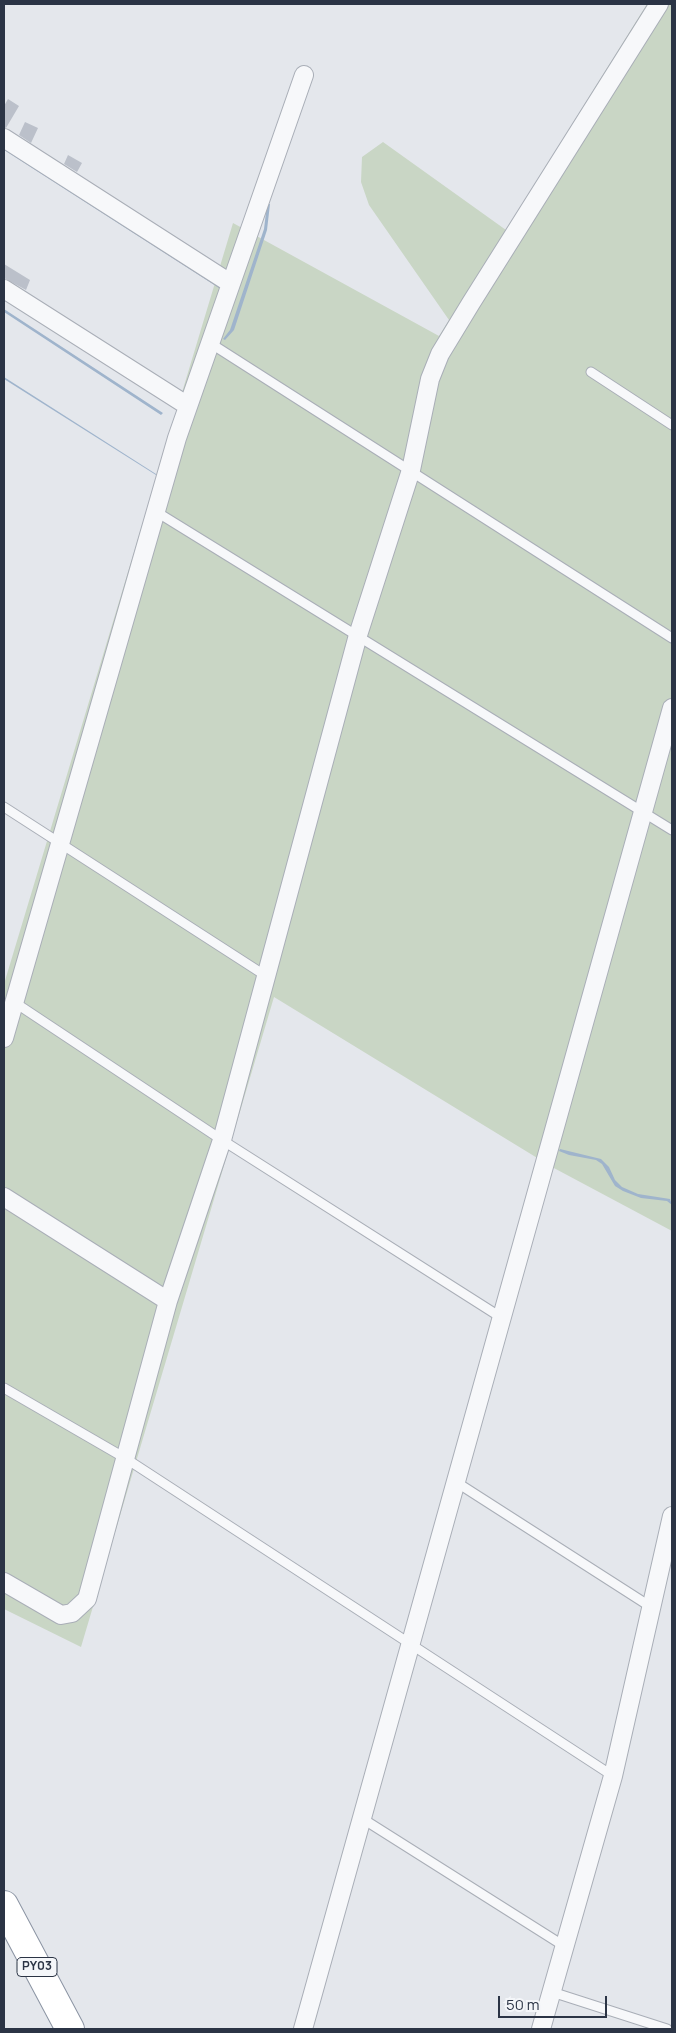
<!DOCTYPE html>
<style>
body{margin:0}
#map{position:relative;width:676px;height:2033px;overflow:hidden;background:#e4e7ec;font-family:Manrope,sans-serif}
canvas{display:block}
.frame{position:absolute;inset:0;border:5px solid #2b3445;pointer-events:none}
.scale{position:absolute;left:498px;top:1996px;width:109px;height:22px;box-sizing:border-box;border:2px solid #2b3445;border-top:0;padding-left:6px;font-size:15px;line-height:18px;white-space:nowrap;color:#2b3445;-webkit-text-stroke:4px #f4f6f9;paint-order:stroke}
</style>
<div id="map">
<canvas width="676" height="2033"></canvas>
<div class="frame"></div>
<div class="scale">50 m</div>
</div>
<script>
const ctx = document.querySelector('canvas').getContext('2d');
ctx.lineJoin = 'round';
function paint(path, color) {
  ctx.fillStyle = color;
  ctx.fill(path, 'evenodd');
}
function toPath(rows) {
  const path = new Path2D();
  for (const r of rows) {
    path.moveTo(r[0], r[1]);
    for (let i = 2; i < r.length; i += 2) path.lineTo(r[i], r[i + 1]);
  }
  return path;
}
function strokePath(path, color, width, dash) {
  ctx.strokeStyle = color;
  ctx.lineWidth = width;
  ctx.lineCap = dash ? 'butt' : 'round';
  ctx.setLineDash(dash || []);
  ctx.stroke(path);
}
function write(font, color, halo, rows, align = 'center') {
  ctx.font = font + ' Manrope,sans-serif';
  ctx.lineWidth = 5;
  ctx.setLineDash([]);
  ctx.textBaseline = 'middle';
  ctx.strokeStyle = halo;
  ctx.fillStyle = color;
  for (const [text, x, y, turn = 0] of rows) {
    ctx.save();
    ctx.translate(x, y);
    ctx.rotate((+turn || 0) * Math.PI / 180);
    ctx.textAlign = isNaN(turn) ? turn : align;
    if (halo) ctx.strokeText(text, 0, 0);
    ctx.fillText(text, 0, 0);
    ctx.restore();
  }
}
const green = toPath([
 [647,4,672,4,672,1231,552,1167,274,997,81,1647,4,1609,4,984,233,223,439,336,449,320,369,205,361,182,362,157,383,142,506,230]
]);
const water = toPath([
 [4,148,219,287,219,288,4,150],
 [267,204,270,204,267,230,234,330,225,340,223,339,230,330,264,229],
 [4,309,163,413,161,415,4,312],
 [4,377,156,474,156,475,4,379],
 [560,1149,601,1159,609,1167,615,1180,622,1187,638,1194,670,1199,672,1205,667,1201,641,1198,623,1191,615,1186,602,1164,596,1160,569,1155,559,1151]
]);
const building = toPath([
 [8,99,19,106,6,128,4,127,4,106],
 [25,122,38,128,31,143,19,135],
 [68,155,82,163,77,172,64,164],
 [4,264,30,280,26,290,4,278]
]);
const service = toPath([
 [210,343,672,638],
 [591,372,672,425],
 [155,511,672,830],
 [4,807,266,976],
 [14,1002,222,1140,502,1318],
 [4,1388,125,1458,613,1776],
 [456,1482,651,1607],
 [363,1819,564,1946],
 [552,1992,667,2029]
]);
const minor = toPath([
 [4,138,230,283],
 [4,289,188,406],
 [4,1038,177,438,304,75],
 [4,1197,168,1301],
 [4,1582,61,1615,72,1613,87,1599,168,1301,222,1140,358,635,411,470,430,379,440,354,471,303,659,4],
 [303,2029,672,708],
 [541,2029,613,1776,672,1516]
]);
const trunk = toPath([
 [4,1905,70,2029]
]);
const shields = [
 [37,1967,40]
];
const shieldNames = [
 ["PY03",37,1967]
];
paint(green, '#c9d6c5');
paint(water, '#9fb4cc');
paint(building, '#bbc0ca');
strokePath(service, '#a9aeb7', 11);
strokePath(minor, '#a9aeb7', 20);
strokePath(trunk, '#8b94a3', 30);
strokePath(service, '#f7f8fa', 9);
strokePath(minor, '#f7f8fa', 18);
strokePath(trunk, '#fff', 28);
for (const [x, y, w] of shields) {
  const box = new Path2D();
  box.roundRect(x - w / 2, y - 9.5, w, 19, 4);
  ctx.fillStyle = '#f4f6f9';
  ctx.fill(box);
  strokePath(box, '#2b3445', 1);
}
write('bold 12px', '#2b3445', null, shieldNames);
</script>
